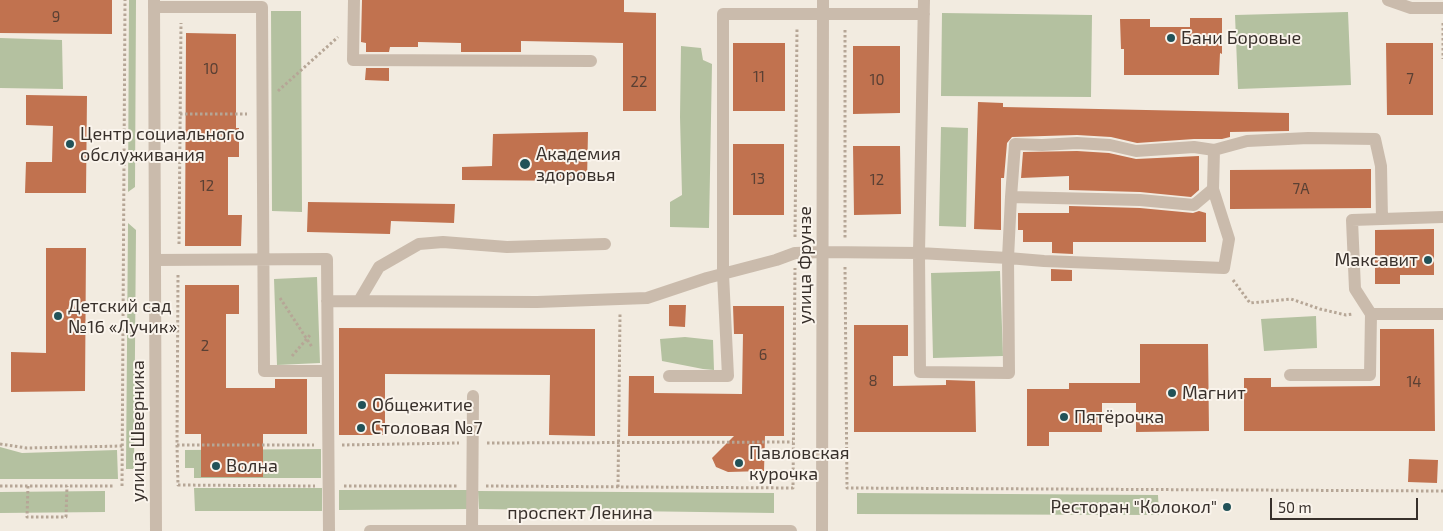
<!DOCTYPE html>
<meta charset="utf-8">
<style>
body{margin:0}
#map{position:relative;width:1443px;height:531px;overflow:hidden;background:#f2ebe0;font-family:"Exo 2",sans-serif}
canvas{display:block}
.scale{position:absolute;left:1270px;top:498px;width:148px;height:22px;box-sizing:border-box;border:2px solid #38302b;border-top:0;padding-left:6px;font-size:15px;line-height:18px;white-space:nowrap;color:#38302b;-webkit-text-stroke:4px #faf4ec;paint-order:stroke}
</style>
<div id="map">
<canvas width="1443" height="531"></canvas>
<div class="scale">50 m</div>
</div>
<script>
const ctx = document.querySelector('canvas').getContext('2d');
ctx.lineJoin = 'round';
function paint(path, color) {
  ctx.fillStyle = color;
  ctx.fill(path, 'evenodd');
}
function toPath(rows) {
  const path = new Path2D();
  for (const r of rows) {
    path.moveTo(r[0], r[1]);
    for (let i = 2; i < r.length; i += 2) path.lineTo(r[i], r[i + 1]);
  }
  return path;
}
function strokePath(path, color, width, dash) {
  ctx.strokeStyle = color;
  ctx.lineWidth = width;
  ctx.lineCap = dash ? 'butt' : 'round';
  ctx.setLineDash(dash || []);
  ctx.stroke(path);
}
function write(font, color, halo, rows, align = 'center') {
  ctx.font = font + ' "Exo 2",sans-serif';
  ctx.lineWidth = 4;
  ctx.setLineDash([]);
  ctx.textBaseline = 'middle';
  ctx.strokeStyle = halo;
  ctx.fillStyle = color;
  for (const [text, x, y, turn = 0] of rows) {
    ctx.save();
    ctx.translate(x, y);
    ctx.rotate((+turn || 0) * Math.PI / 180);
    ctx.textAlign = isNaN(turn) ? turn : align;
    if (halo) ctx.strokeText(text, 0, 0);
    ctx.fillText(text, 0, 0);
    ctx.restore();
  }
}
const green = toPath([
 [129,0,136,0,135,187,128,192],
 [271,11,301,11,302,212,272,211],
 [1348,12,1351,85,1238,89,1235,15],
 [942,13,1092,15,1091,97,941,96],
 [0,38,62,40,63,89,0,88],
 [681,46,701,48,703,60,712,64,709,228,670,227,670,202,682,195,680,117],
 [941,127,968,128,966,227,939,226],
 [128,223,136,230,134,469,126,469],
 [1000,271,1003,356,933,358,931,273],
 [317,277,320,363,277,365,274,279],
 [1316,316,1317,348,1264,351,1261,319],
 [685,337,713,340,714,370,703,369,662,361,660,339],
 [0,447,22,453,117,450,118,479,0,479],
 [321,449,321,478,194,478,194,468,185,468,185,450],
 [194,488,322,488,322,511,195,511],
 [339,490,468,490,469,509,339,510],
 [105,491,105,512,0,513,0,492],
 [478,491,774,493,774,513,479,509],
 [857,493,1158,495,1159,515,857,514]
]);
const building = toPath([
 [0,0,112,0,112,34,0,33],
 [362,0,624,0,624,12,656,13,656,111,623,111,623,43,521,41,521,52,461,52,461,43,418,42,418,47,390,47,389,52,366,52,366,43,361,42],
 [1190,18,1222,18,1222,54,1220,53,1219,75,1124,75,1124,49,1121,49,1120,19,1150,19,1150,27,1190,27],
 [186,33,236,34,236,128,239,128,239,157,228,157,228,215,242,215,241,246,185,246],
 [733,43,785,43,785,111,733,111],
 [1386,43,1433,43,1433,115,1387,115],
 [853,46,900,46,900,113,853,114],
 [366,68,389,68,389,81,365,80],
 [26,95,87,96,86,193,25,193,26,162,52,162,53,126,26,125],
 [978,102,1003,103,1003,107,1289,113,1289,131,1230,132,1230,137,1222,139,1194,139,1137,143,1111,137,1077,135,1012,137,1007,143,1004,178,1001,178,1001,230,974,229],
 [588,132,587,181,462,180,462,167,492,166,493,134],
 [733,144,784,144,784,215,733,215],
 [853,146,900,146,901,214,854,215],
 [1077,151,1109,153,1136,159,1199,156,1199,190,1191,197,1140,192,1069,190,1069,176,1021,178,1023,152],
 [1371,169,1371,208,1230,209,1230,170],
 [308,202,455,204,454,223,391,221,390,234,307,232],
 [1069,206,1140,208,1193,213,1199,211,1206,213,1206,242,1073,242,1073,254,1052,253,1052,242,1023,242,1023,230,1018,230,1018,213,1069,213],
 [1434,229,1434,275,1400,275,1400,284,1375,284,1375,230],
 [46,248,86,248,85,391,11,392,11,352,46,353],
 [1051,269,1072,270,1072,281,1051,281],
 [185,285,239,285,239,314,226,314,226,388,275,388,275,379,307,379,307,434,263,434,263,477,201,477,201,434,185,434],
 [669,305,686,305,685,327,669,326],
 [733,306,784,306,784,436,765,436,764,471,728,472,716,467,712,458,734,436,628,436,629,376,654,376,654,393,742,394,743,334,734,334],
 [854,325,908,325,908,356,893,356,893,386,946,385,946,380,975,381,976,432,854,432],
 [339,328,595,329,595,436,549,435,550,375,385,374,385,435,339,435],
 [1380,329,1434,329,1435,431,1244,431,1244,378,1271,378,1271,387,1380,386],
 [1140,344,1208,344,1209,431,1136,432,1136,403,1102,403,1102,432,1049,432,1049,446,1027,446,1027,389,1069,389,1069,383,1140,383],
 [1409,459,1438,460,1437,483,1408,482]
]);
const path = toPath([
 [1443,23,1443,59],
 [845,30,845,238],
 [278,91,338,37],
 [180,114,247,114],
 [795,237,797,28],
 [179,244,181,23],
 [845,267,847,488,1443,491],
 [178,275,177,445,178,485,315,486],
 [1233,280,1250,303,1291,299,1320,309,1346,315,1353,314],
 [280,298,312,347],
 [292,356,311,334],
 [487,443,793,442],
 [0,444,27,448,123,446],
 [177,445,314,445],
 [342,445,459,443],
 [0,486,115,486],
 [28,486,27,517,66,517,67,486],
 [122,486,125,0],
 [344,486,457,486],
 [486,486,793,488,795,268],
 [618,487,620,314]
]);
const minor = toPath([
 [154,0,156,531],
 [354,0,353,60,591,61],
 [1388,0,1411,8,1443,8],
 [154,7,262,7,264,371,327,371],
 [1214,150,1247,141,1308,138,1375,139,1381,166,1382,219],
 [1011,197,1015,144,1042,145,1077,143,1110,145,1136,151,1194,147,1214,150,1213,189,1194,205,1140,200,1011,197,1008,258,1009,373,920,372,919,253,1008,258,1044,261,1224,268,1229,239,1213,189],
 [155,260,327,259,329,531],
 [327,301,537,302,647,298,707,278,776,260,795,253,823,252,919,253,924,0],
 [359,301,379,267,419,244,443,242,507,247,605,244],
 [1371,314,1355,289,1352,220,1443,217],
 [1290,375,1370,375,1371,314,1443,314],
 [669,376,728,376,723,274,723,14,924,14],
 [472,530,473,396],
 [370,531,791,531],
 [822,531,823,0]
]);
const markers = [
 [1171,38,5,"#225258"],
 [70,144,5,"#225258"],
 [525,164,6,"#225258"],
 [1428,260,5,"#225258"],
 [58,316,5,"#225258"],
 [1172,393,5,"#225258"],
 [362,405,5,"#225258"],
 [1064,417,5,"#225258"],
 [361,428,5,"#225258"],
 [739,463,5,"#225258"],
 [216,466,5,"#225258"],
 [1227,507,5,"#225258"]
];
const numberNames = [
 ["9",56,17],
 ["10",211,69],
 ["11",759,77],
 ["7",1410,79],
 ["10",877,80],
 ["22",639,82],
 ["13",758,179],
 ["12",877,180],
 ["12",207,186],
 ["7А",1301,189],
 ["2",205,346],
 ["6",763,355],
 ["8",873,381],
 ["14",1414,382]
];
const poiNames = [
 ["Бани Боровые",1181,38],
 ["Центр социального",80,134],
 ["обслуживания",80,155],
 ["Академия",536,154],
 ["здоровья",536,175],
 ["Максавит",1418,260,"right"],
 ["Детский сад",68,306],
 ["№16 «Лучик»",68,327],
 ["Магнит",1182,393],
 ["Общежитие",372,405],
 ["Пятёрочка",1074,417],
 ["Столовая №7",371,428],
 ["Павловская",749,453],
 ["курочка",749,474],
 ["Волна",226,466],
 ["Ресторан \"Колокол\"",1217,507,"right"]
];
const streetNames = [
 ["улица Фрунзе",805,265,-90],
 ["улица Шверника",138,431,-90],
 ["проспект Ленина",580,513]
];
paint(green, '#b4c1a0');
paint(building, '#c1724f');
strokePath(path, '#b6a696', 3, [2.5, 2.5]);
strokePath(minor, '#cabbac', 12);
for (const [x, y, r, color] of markers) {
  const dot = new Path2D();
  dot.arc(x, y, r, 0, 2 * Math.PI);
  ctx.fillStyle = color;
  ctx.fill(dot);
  strokePath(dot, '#faf4ec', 2);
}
write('15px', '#5a4034', null, numberNames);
write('18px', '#38302b', '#faf4ec', poiNames, 'left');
write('18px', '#38302b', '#faf4ec', streetNames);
</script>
